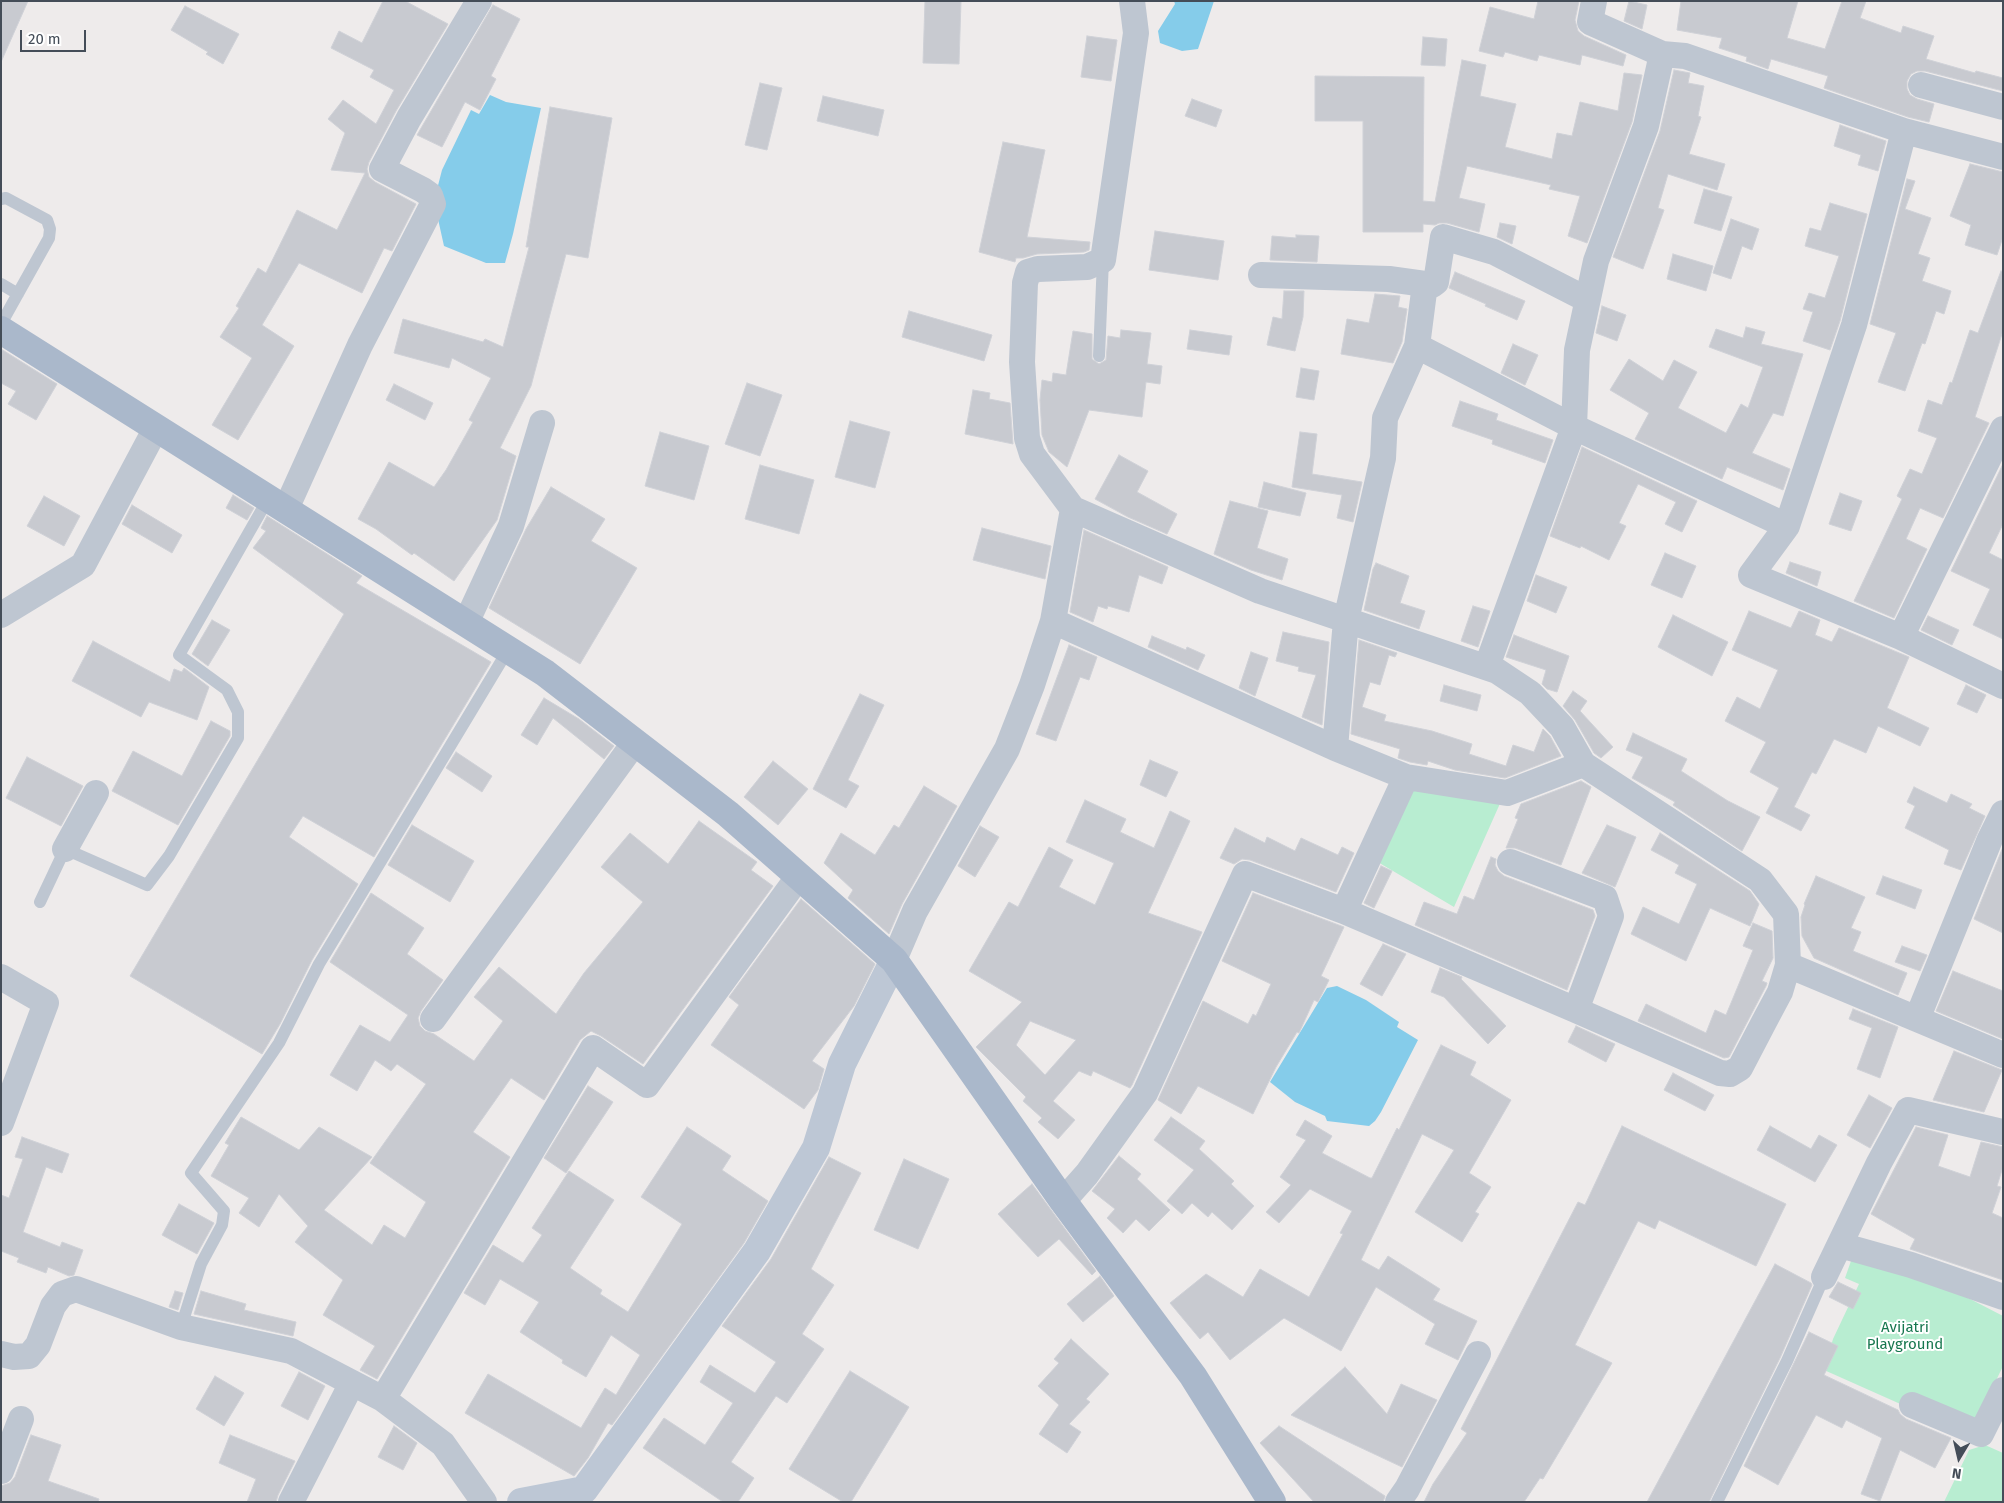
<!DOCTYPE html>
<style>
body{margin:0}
#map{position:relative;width:2004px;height:1503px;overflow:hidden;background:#eeebeb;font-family:"Fira Sans",sans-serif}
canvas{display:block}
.frame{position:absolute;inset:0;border:2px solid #444d58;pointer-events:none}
.north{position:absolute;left:1934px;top:1433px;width:50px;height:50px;-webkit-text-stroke:4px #fff;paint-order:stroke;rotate:189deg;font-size:14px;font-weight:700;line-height:20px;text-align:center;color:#444d58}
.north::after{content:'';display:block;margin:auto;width:18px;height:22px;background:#444d58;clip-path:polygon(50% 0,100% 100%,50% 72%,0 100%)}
.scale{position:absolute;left:20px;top:30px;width:66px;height:22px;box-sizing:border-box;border:2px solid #444d58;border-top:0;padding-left:6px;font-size:15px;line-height:18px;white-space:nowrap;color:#444d58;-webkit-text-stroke:4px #fff;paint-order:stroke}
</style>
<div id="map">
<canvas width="2004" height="1503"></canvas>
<div class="frame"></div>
<div class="north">N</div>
<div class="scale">20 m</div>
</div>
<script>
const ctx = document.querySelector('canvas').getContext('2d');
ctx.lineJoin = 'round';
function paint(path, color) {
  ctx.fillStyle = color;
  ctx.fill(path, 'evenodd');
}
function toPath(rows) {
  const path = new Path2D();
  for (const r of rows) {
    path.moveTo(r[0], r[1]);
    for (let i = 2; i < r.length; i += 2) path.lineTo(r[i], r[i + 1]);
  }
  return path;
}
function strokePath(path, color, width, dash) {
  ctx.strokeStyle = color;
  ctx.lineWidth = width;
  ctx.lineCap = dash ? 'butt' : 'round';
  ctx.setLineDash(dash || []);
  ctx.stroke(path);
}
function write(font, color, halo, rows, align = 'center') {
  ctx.font = font + ' "Fira Sans",sans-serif';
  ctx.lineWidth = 4;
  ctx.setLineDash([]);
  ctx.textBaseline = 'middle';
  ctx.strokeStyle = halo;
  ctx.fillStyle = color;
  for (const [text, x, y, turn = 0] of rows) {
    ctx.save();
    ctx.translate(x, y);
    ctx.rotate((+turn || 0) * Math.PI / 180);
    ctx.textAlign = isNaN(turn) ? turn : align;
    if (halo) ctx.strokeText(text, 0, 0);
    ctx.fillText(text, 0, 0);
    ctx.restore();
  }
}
const green = toPath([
 [1407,780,1502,799,1454,907,1371,858],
 [1858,1241,2003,1316,2003,1366,1970,1435,1824,1370,1833,1339,1859,1284,1845,1278],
 [1985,1445,2003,1453,2003,1502,1944,1502,1969,1450]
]);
const water = toPath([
 [1174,1,1214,1,1198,49,1182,51,1160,43,1158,31,1175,4],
 [490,95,506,102,541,108,513,234,505,263,486,263,444,246,434,201,442,170,471,110,479,114],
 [1337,986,1366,1000,1399,1022,1397,1027,1418,1040,1381,1112,1375,1121,1369,1126,1327,1121,1325,1116,1295,1102,1270,1082,1327,988]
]);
const building = toPath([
 [1,1,28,1,1,62,1,1],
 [383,1,405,1,448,24,396,111,369,162,367,169,369,177,375,182,416,204,392,251,384,248,362,293,299,263,262,325,294,346,238,440,212,425,252,358,220,337,239,308,236,306,258,268,266,273,297,210,337,230,365,173,331,170,345,133,328,119,343,100,376,124,394,90,370,77,374,70,331,48,339,31,362,43,383,1],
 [925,1,961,1,959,64,923,63,925,1],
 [1538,1,1579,1,1575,20,1578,31,1584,36,1626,55,1623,66,1582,55,1580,65,1539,55,1537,61,1505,52,1503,57,1479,51,1490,7,1534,19,1538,1],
 [1629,1,1647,5,1642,29,1624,21,1629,1],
 [1681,1,1798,1,1787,38,1825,49,1842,1,1866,1,1860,18,1901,33,1903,26,1934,36,1926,59,1975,73,1976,71,2003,78,2003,91,1925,71,1917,71,1911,74,1907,81,1907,89,1910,95,1917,99,1934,104,1929,122,1908,117,1824,88,1828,76,1771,59,1768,69,1746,61,1747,57,1719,48,1722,38,1677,30,1681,1],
 [493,5,520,19,491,76,496,79,480,110,465,102,442,147,417,135,493,5],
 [185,6,239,34,223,64,206,54,208,52,171,30,185,6],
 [1087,36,1117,40,1111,81,1081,77,1087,36],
 [1423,37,1447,39,1445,66,1421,65,1423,37],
 [1462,60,1486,65,1480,96,1516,104,1505,147,1552,159,1557,133,1572,136,1580,102,1618,111,1624,73,1642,75,1632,122,1587,243,1568,236,1580,196,1549,189,1551,185,1467,166,1459,198,1485,204,1479,232,1447,223,1439,223,1435,225,1423,224,1423,232,1363,232,1363,121,1315,121,1315,76,1424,77,1423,201,1435,202,1462,60],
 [1674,70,1690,73,1688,83,1704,86,1698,116,1701,117,1689,154,1725,164,1717,190,1668,174,1658,208,1664,210,1643,269,1613,257,1660,131,1674,70],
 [760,83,782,88,767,150,745,145,760,83],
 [823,96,884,110,878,136,817,121,823,96],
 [1192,99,1222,110,1216,127,1185,116,1192,99],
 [550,107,612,118,588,258,566,254,531,386,500,448,516,456,497,520,454,581,414,553,412,555,376,529,358,519,389,462,434,487,446,470,473,422,469,420,491,378,452,358,449,368,394,353,403,319,483,342,485,339,503,347,529,247,526,247,550,107],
 [1840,125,1886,141,1878,171,1858,165,1861,155,1834,146,1840,125],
 [1003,142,1045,150,1027,237,1090,242,1089,250,1084,252,1037,254,1023,258,1016,258,1015,262,979,252,1003,142],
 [1970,164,2003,172,2003,237,1997,255,1965,245,1971,225,1950,216,1970,164],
 [1907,179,1915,181,1905,209,1931,218,1918,254,1930,258,1922,281,1951,291,1944,314,1936,311,1925,344,1922,343,1905,391,1878,382,1896,333,1870,324,1907,179],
 [1704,189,1732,197,1721,231,1694,223,1704,189],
 [1830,203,1867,214,1840,321,1830,350,1803,341,1813,312,1803,309,1809,293,1825,298,1839,256,1805,246,1810,228,1821,231,1830,203],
 [1731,219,1759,229,1752,250,1742,246,1731,279,1713,273,1731,219],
 [1500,223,1516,226,1512,244,1497,237,1500,223],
 [1155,231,1224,241,1218,280,1149,270,1155,231],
 [1296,235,1319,236,1317,262,1270,260,1272,236,1296,238,1296,235],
 [1673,254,1713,266,1706,291,1667,279,1673,254],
 [2001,271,2003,272,2003,331,1975,417,1989,423,1943,518,1920,508,1906,539,1927,549,1894,618,1854,601,1902,499,1897,496,1910,469,1922,474,1937,438,1918,431,1928,400,1942,405,1950,382,1952,383,1970,330,1978,333,2001,271],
 [1455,272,1525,301,1517,320,1485,306,1486,304,1449,288,1455,272],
 [1284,291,1304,291,1303,317,1295,351,1267,345,1273,317,1282,319,1284,291],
 [1375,294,1400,296,1398,307,1407,309,1402,342,1393,363,1341,354,1347,319,1369,323,1375,294],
 [1602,306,1626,315,1617,341,1596,333,1602,306],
 [909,311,992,335,984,361,902,337,909,311],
 [1746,327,1765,332,1761,344,1803,354,1783,416,1773,413,1752,453,1790,469,1783,490,1727,467,1722,479,1635,439,1649,413,1610,390,1629,359,1663,381,1674,360,1697,372,1678,408,1726,433,1741,404,1748,408,1763,367,1709,347,1716,329,1743,338,1746,327],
 [1121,330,1151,333,1147,364,1162,366,1160,384,1146,382,1142,417,1089,410,1067,467,1049,452,1042,435,1040,400,1042,380,1052,382,1053,373,1066,375,1073,331,1092,334,1092,359,1099,364,1106,360,1108,336,1120,338,1121,330],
 [1190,330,1232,336,1229,355,1187,349,1190,330],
 [1513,344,1538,355,1525,385,1501,373,1513,344],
 [1,349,57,384,36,420,8,404,16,391,1,383,1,349],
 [1301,368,1319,371,1314,400,1296,397,1301,368],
 [747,383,782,395,760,456,725,444,747,383],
 [394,384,433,403,425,420,386,400,394,384],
 [973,390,990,393,989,399,1010,403,1013,444,965,434,973,390],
 [1460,401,1498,414,1496,420,1553,440,1545,463,1492,444,1493,440,1452,426,1460,401],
 [850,421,890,432,875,488,835,477,850,421],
 [660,432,709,446,694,500,645,486,660,432],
 [1300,432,1317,434,1312,474,1362,482,1353,522,1337,518,1342,495,1292,487,1300,432],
 [1582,447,1697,501,1682,532,1665,524,1676,502,1638,484,1619,523,1626,526,1609,560,1581,546,1580,548,1550,536,1582,447],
 [1119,455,1148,471,1137,492,1177,514,1167,534,1128,517,1095,499,1119,455],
 [2003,464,2003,524,1989,553,2003,560,2003,639,1973,625,1990,589,1951,571,2003,464],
 [760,465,814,480,799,534,745,519,760,465],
 [1264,482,1306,493,1300,516,1258,507,1264,482],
 [551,487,605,519,591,541,637,568,580,664,489,608,526,529,551,487],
 [1840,493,1862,501,1851,531,1829,524,1840,493],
 [233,495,254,508,247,520,226,508,233,495],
 [44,496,80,516,64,546,27,526,44,496],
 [1230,501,1268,511,1257,548,1288,559,1282,580,1251,570,1214,554,1230,501],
 [132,505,182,535,172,553,122,524,132,505],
 [267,516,362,576,356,583,491,662,374,857,303,816,289,837,358,884,312,960,280,1024,262,1054,130,976,344,614,253,548,266,531,261,528,267,516],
 [982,528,1051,546,1045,579,973,560,982,528],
 [1084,530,1168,567,1162,584,1139,575,1129,612,1108,606,1107,609,1098,606,1093,622,1070,612,1084,530],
 [1665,553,1696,566,1682,598,1651,585,1665,553],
 [1790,562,1821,572,1817,586,1786,573,1790,562],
 [1376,563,1409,576,1400,603,1425,611,1419,629,1364,610,1373,569,1376,563],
 [1536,575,1567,587,1556,613,1527,601,1536,575],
 [1473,606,1490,611,1478,647,1461,641,1473,606],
 [1749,611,1791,628,1799,611,1820,620,1815,635,1832,642,1839,628,1909,657,1887,708,1929,728,1920,746,1878,726,1866,753,1834,739,1816,774,1812,772,1794,807,1810,815,1801,831,1766,813,1779,788,1750,772,1766,742,1725,721,1737,697,1760,709,1778,670,1732,650,1749,611],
 [1673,615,1728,642,1712,676,1658,647,1673,615],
 [1928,616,1959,630,1952,645,1921,630,1928,616],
 [212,620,230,630,208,666,192,654,212,620],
 [1283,632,1329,642,1322,725,1302,717,1316,675,1298,671,1299,667,1276,661,1283,632],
 [1514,635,1569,656,1557,692,1547,689,1542,684,1546,670,1506,657,1514,635],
 [1152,636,1186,650,1187,647,1205,655,1198,670,1148,647,1152,636],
 [1359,640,1397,653,1395,657,1389,655,1380,685,1370,682,1362,707,1386,715,1384,721,1432,731,1472,744,1469,754,1506,766,1513,745,1534,752,1543,729,1550,736,1561,756,1505,778,1455,770,1428,761,1427,765,1410,762,1398,758,1400,749,1351,734,1359,640],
 [93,641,170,682,174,669,182,672,184,668,209,687,197,720,149,702,141,717,72,681,93,641],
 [1069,645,1097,657,1089,680,1080,677,1056,741,1036,734,1069,645],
 [1251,652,1268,658,1255,696,1239,688,1251,652],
 [1444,685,1481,695,1477,711,1440,701,1444,685],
 [1966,685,1986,695,1977,713,1957,704,1966,685],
 [1573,691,1587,701,1580,711,1613,747,1601,758,1594,753,1575,720,1563,706,1573,691],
 [860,694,884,705,848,780,859,786,846,808,813,789,860,694],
 [544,698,579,719,614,746,604,759,553,718,537,745,521,735,544,698],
 [211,721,230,731,230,736,178,825,112,791,133,751,182,776,211,721],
 [1633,733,1687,759,1681,771,1728,801,1760,817,1742,851,1673,805,1675,802,1632,778,1643,757,1626,750,1633,733],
 [456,752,492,776,482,792,446,768,456,752],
 [27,757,83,786,61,826,6,798,27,757],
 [1150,760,1178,772,1166,797,1140,785,1150,760],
 [773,761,808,789,778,825,744,797,773,761],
 [1581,781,1591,787,1561,865,1515,848,1506,848,1518,819,1515,818,1521,804,1581,781],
 [924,786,957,806,902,904,889,934,848,898,853,890,824,863,841,833,875,855,894,825,899,828,924,786],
 [1914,787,1947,803,1951,794,1972,804,1969,808,1985,816,1961,870,1944,864,1949,850,1905,828,1915,806,1907,802,1914,787],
 [1085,800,1126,819,1120,832,1154,848,1170,811,1190,821,1148,913,1202,932,1132,1085,1130,1088,1093,1071,1091,1076,1079,1071,1053,1101,1075,1120,1058,1139,1038,1122,1042,1118,1023,1101,1026,1097,976,1047,1022,1002,969,971,1009,902,1018,907,1049,847,1073,860,1059,887,1095,905,1114,863,1066,842,1085,800],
 [1030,1021,1076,1040,1045,1075,1016,1045,1030,1021],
 [699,821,757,862,751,870,773,886,643,1064,601,1036,591,1031,580,1040,544,1100,511,1078,473,1132,510,1157,377,1379,360,1370,375,1346,323,1315,343,1280,295,1242,308,1226,279,1194,259,1227,239,1213,249,1198,211,1176,229,1145,225,1143,241,1117,299,1150,319,1127,372,1157,324,1210,372,1245,384,1225,405,1238,426,1202,370,1163,426,1084,397,1064,391,1071,375,1060,357,1091,330,1075,360,1025,390,1042,408,1015,330,962,371,893,424,928,407,954,443,980,421,1011,418,1018,420,1026,425,1031,434,1034,474,1061,503,1021,474,997,499,967,556,1014,584,973,643,902,601,867,630,833,668,864,699,821],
 [412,825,474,861,450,902,388,865,412,825],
 [1607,825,1636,837,1615,887,1582,873,1607,825],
 [980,826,999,837,975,877,958,866,980,826],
 [1235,828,1265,843,1267,837,1295,851,1301,838,1338,855,1342,847,1354,853,1336,892,1250,860,1242,859,1234,864,1220,858,1235,828],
 [1660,833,1750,891,1759,904,1750,926,1710,908,1686,961,1631,934,1643,907,1679,924,1697,884,1675,873,1679,865,1651,850,1660,833],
 [2003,847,2003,933,1974,919,2003,847],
 [1491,857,1496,859,1495,865,1498,871,1504,876,1593,910,1595,916,1567,990,1415,925,1424,902,1457,914,1464,896,1474,900,1491,857],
 [1381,866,1392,871,1374,908,1364,903,1381,866],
 [1816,876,1865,897,1851,928,1861,932,1853,951,1907,973,1898,995,1814,958,1802,936,1801,917,1805,905,1804,904,1816,876],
 [1883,876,1922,890,1915,909,1876,894,1883,876],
 [1253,893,1344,927,1321,976,1329,980,1318,1002,1314,1000,1299,1033,1297,1032,1276,1067,1253,1114,1198,1086,1181,1114,1158,1100,1203,1001,1248,1024,1253,1014,1256,1016,1271,984,1222,961,1253,893],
 [801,899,875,964,854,1006,812,1061,824,1069,818,1090,804,1109,711,1045,739,1005,729,997,801,899],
 [1753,923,1772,931,1773,958,1762,981,1767,983,1766,986,1729,1057,1724,1058,1638,1021,1646,1004,1706,1033,1715,1010,1726,1015,1753,950,1743,946,1753,923],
 [1383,944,1406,954,1382,996,1360,984,1383,944],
 [1902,946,1927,955,1920,971,1895,962,1902,946],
 [1440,968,1462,977,1461,979,1506,1026,1488,1044,1444,997,1431,992,1440,968],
 [1953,971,2003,991,2003,1039,1936,1011,1953,971],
 [1853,1009,1898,1027,1880,1078,1857,1069,1872,1028,1849,1019,1853,1009],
 [1576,1026,1615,1044,1606,1062,1568,1042,1576,1026],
 [1441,1045,1476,1062,1470,1075,1511,1100,1469,1173,1491,1187,1475,1212,1479,1214,1462,1242,1415,1212,1454,1150,1422,1134,1361,1260,1379,1270,1388,1256,1440,1289,1433,1300,1477,1321,1458,1360,1425,1344,1435,1324,1376,1287,1341,1351,1284,1318,1230,1360,1208,1332,1200,1339,1170,1303,1206,1274,1243,1297,1260,1269,1309,1297,1343,1234,1340,1233,1352,1211,1310,1189,1279,1223,1266,1212,1291,1185,1280,1177,1306,1140,1296,1135,1305,1120,1332,1136,1322,1153,1370,1178,1372,1178,1397,1128,1399,1130,1441,1045],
 [1954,1051,2002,1070,1984,1112,1933,1100,1954,1051],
 [1673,1073,1714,1095,1705,1111,1664,1090,1673,1073],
 [588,1086,613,1102,566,1173,544,1158,588,1086],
 [1869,1095,1892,1108,1870,1148,1847,1135,1869,1095],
 [1171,1117,1205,1141,1199,1149,1234,1181,1231,1184,1254,1206,1232,1230,1212,1212,1208,1217,1192,1203,1182,1214,1167,1201,1194,1170,1154,1140,1171,1117],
 [1622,1126,1786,1204,1756,1266,1659,1220,1655,1229,1638,1221,1575,1345,1612,1363,1543,1479,1540,1478,1524,1502,1424,1502,1433,1484,1467,1433,1461,1429,1578,1202,1585,1205,1622,1126],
 [1770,1126,1811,1149,1819,1135,1837,1145,1815,1182,1757,1150,1770,1126],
 [687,1127,731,1156,722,1170,768,1201,744,1243,612,1425,608,1423,588,1458,574,1476,465,1413,488,1374,581,1428,605,1388,616,1395,640,1355,611,1335,586,1377,562,1363,563,1360,520,1332,539,1302,500,1279,485,1305,464,1293,493,1245,523,1263,542,1235,532,1228,569,1171,614,1200,570,1268,602,1290,600,1294,628,1312,682,1224,641,1197,687,1127],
 [1916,1127,1948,1135,1938,1166,1970,1177,1981,1142,2003,1147,2003,1167,1997,1186,2001,1187,1992,1213,2003,1218,2003,1280,1910,1249,1915,1239,1871,1214,1916,1127],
 [22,1137,69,1154,62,1173,46,1167,23,1232,60,1247,62,1242,83,1250,74,1275,69,1276,48,1267,46,1273,17,1262,19,1258,1,1251,1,1195,9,1198,23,1159,15,1157,22,1137],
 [1119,1156,1141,1174,1137,1179,1170,1210,1149,1231,1136,1219,1123,1233,1107,1218,1115,1209,1092,1191,1119,1156],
 [829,1157,861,1173,811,1269,834,1285,802,1334,824,1349,787,1403,776,1396,731,1462,754,1478,738,1502,723,1502,643,1448,664,1418,705,1445,733,1403,700,1382,710,1365,755,1393,776,1362,722,1326,771,1259,829,1157],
 [904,1159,949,1179,918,1249,874,1230,904,1159],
 [1032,1184,1096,1271,1092,1275,1059,1239,1038,1257,998,1214,1032,1184],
 [179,1204,214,1223,197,1254,162,1235,179,1204],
 [1775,1264,1811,1283,1812,1285,1780,1358,1709,1502,1647,1502,1775,1264],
 [1100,1276,1114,1296,1083,1322,1067,1304,1100,1276],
 [1838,1282,1861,1293,1853,1309,1829,1297,1838,1282],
 [175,1291,183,1293,178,1310,169,1307,175,1291],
 [201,1291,246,1304,244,1310,296,1322,293,1336,194,1314,201,1291],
 [1809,1332,1838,1346,1824,1375,1898,1410,1900,1414,1906,1419,1951,1438,1935,1468,1900,1450,1880,1501,1861,1494,1882,1438,1846,1420,1842,1428,1816,1415,1778,1485,1744,1466,1809,1332],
 [1071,1339,1109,1374,1086,1399,1090,1402,1069,1424,1081,1432,1067,1453,1039,1434,1059,1405,1038,1386,1059,1363,1054,1359,1071,1339],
 [1345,1367,1387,1414,1401,1384,1437,1400,1402,1467,1291,1415,1345,1367],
 [850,1371,909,1407,851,1502,843,1502,789,1469,850,1371],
 [299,1372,325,1386,308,1420,281,1406,299,1372],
 [215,1376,244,1393,224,1426,196,1409,215,1376],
 [394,1426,417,1443,403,1470,378,1457,394,1426],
 [1279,1426,1385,1496,1383,1502,1314,1502,1260,1443,1279,1426],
 [31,1435,61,1445,48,1481,99,1499,98,1502,1,1502,1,1486,10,1483,15,1477,31,1435],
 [230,1435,295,1461,278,1495,276,1502,247,1502,256,1479,219,1463,230,1435]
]);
const lane = toPath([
 [1,199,6,198,47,220,50,229,49,238,1,324],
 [1,284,18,294],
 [1099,356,1103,260],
 [40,902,65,849,147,885,169,856,238,738,238,712,227,690,179,655,268,499],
 [181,1327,201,1264,222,1225,224,1211,191,1173,279,1043,319,964,508,650],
 [1717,1502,1787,1361,1824,1277]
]);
const street = toPath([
 [1594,1,1590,22,1662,54,1685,56,1904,131,2003,157],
 [1921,85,2003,107],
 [1904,131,1854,325,1787,526,1751,575,1901,637,2003,686],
 [1261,275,1389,279,1425,284,1417,346,1385,418,1383,458,1346,620,1335,748],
 [1425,284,1432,285,1436,282,1443,237,1494,252,1580,296],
 [1417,346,1574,427,1787,526],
 [286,509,360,345,433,204,430,195,423,190,382,169,409,118,479,1],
 [1,615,83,565,156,428],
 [1053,621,1335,748,1406,777,1507,793,1583,764,1562,727,1530,693,1497,671,1260,591,1073,509],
 [466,623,511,526,542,423],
 [1901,637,2003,429],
 [1487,666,1574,427,1577,350,1596,261,1646,126,1662,54],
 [1583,764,1760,880,1786,914,1788,965,2003,1055],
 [1406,777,1344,911,1576,1010,1611,916,1605,898,1510,862],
 [65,849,96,793],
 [894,960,915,911,1007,749,1032,685,1053,621,1073,509,1032,454,1027,438,1022,362,1025,283,1028,272,1038,269,1087,267,1103,260,1136,33,1132,1],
 [1,977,46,1003,1,1123],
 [1576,1010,1720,1073,1730,1074,1740,1068,1764,1022,1780,992,1788,965],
 [433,1019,635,742],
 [1917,1019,1990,839,2003,813],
 [1063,1201,1087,1174,1145,1093,1245,874,1344,911],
 [1840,1245,1911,1265,2003,1297],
 [1824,1277,1879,1163,1908,1110,2003,1132],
 [1,1354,14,1357,29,1356,38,1345,53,1306,62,1294,76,1289,181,1327,291,1351,383,1399,443,1444,484,1502],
 [383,1399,593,1048,647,1085,799,876],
 [1912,1405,1981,1434,2003,1390],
 [1,1471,21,1419],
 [291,1502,352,1383],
 [1398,1502,1407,1489,1478,1354]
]);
const secondary = toPath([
 [521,1502,584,1490,757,1251,816,1148,842,1064,894,960]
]);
const primary = toPath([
 [1,330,545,673,728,814,894,960,1063,1201,1193,1376,1272,1502]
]);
const parkNames = [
 ["Avijatri",1905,1328],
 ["Playground",1905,1345]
];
paint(green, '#b8edd1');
paint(water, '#85ccea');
paint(building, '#c8cad0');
strokePath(building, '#cfd1d7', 1);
strokePath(lane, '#bec6d1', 12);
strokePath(street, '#bec6d1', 26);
strokePath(secondary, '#bdc7d5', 28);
strokePath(primary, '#aab8cb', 28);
write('15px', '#17774f', '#fff', parkNames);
</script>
